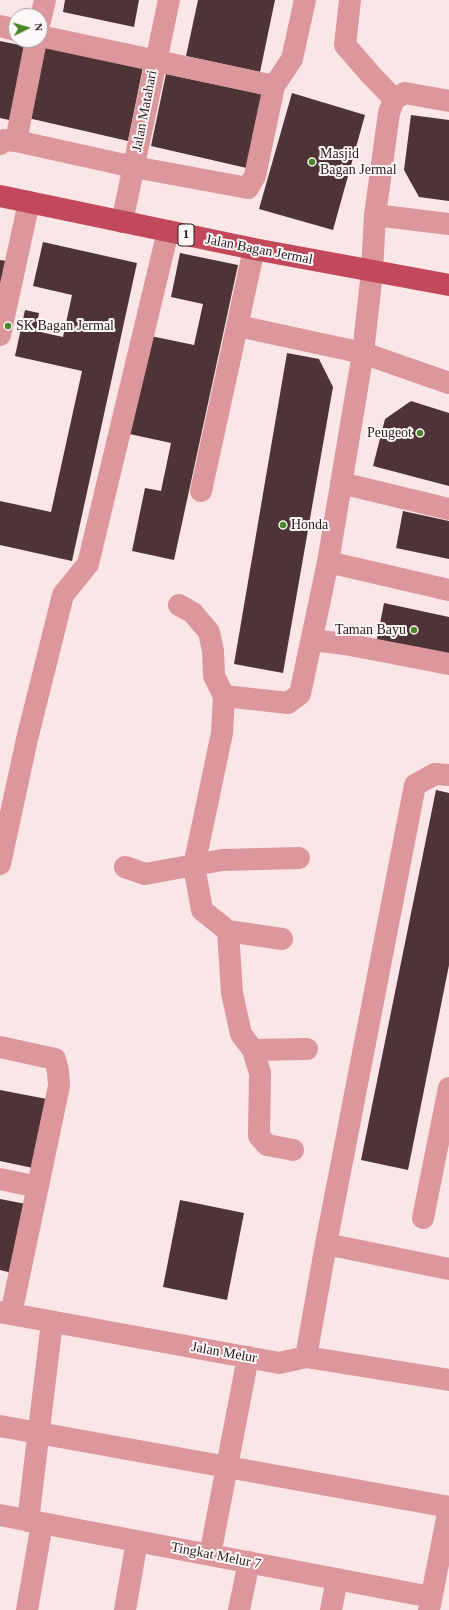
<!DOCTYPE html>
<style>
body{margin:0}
#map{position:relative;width:449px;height:1610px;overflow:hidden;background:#fbe6e7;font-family:"Times New Roman",serif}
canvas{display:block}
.north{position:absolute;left:8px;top:8px;width:40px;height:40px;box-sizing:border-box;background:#fef7f8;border:1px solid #a9a0a1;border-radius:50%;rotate:85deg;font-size:11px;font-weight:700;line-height:16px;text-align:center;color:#291d1e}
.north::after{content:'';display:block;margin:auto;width:14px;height:18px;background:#48882a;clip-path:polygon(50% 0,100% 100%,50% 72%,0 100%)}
</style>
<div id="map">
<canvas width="449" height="1610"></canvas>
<div class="north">N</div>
</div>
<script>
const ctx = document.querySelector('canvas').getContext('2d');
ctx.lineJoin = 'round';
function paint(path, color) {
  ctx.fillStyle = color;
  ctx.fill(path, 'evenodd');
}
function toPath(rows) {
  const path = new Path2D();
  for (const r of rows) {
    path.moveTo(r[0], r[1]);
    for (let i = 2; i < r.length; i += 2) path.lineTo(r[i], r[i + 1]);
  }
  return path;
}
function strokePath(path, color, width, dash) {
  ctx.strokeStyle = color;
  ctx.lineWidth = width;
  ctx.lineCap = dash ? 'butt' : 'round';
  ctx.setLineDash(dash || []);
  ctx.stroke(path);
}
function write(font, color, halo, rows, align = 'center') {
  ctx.font = font + ' "Times New Roman",serif';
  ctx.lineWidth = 4;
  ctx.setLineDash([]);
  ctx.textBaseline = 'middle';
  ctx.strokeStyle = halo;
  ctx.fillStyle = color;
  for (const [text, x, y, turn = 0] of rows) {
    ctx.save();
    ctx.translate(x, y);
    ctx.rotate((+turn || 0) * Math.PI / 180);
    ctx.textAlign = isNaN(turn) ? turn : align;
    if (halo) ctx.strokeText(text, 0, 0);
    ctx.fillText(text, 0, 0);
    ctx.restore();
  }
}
const building = toPath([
 [65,0,139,0,134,27,63,12],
 [198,0,275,0,260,72,186,56],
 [0,41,29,47,14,121,0,118],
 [44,46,143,67,128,141,28,118],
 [166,74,266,95,251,169,151,146],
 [292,93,365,115,333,230,259,209],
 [411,115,449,120,449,201,419,197,404,170],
 [43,242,137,263,72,561,0,545,0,501,51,512,82,371,15,356,25,310,39,313,36,331,63,337,72,295,33,286],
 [180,253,238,265,174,560,132,551,145,488,161,491,171,443,125,433,146,335,194,345,203,304,171,297],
 [0,260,7,261,0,293],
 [287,353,319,359,333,387,283,673,234,664],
 [411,401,449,413,449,486,373,466,385,419],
 [403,511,449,521,449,559,396,548],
 [384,603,449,617,449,659,376,644],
 [436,790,449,793,449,965,408,1170,361,1160],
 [0,1090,47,1099,33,1168,0,1161],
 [0,1199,26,1204,12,1273,0,1270],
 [180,1200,244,1213,227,1300,163,1287]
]);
const minor = toPath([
 [350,0,345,45,371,75,394,99],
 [40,21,45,0],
 [0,26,16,30],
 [40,36,274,86],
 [394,99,405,93,449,101],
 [16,141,134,167,248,188,255,176,274,86,292,59,305,0],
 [0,144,4,140,16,141,36,40],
 [375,215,449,224],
 [122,222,169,0],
 [238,326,363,353,449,383],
 [0,335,29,202],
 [341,483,449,509],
 [201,491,254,249],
 [328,562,449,590],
 [179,605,193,613,209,632,213,651,214,676,224,696,222,733,194,866,202,910,228,931,232,993,241,1034,253,1050,260,1073,259,1136,267,1145,293,1150],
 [312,640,345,644,449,664],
 [224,696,288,703,300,694,328,562,363,353,372,272,375,215,389,113,394,99],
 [0,864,27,739,63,595,88,564,168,231],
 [125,867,145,874,222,860,299,858],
 [228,931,282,939],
 [0,1047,55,1059,58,1071,59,1086,11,1314],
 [253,1050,307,1049],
 [0,1179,38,1187],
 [423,1218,449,1088],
 [326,1244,449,1269],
 [0,1312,279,1363,306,1357,449,1380],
 [306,1357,326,1244,415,785,435,774,449,775],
 [0,1426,449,1507],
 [0,1515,431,1597],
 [28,1521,52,1322],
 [210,1555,248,1357],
 [27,1610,42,1524],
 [125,1610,137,1541],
 [239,1610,249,1562],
 [331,1610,337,1579],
 [429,1610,449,1508]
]);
const major = toPath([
 [0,196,254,249,449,285]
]);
const markers = [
 [312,162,4,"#48882a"],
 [8,326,4,"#48882a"],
 [420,433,4,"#48882a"],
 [283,525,4,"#48882a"],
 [414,630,4,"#48882a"]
];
const shields = [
 [186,235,16]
];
const shieldNames = [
 ["1",186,235]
];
const streetNames = [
 ["Jalan Matahari",145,111,-79],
 ["Jalan Bagan Jermal",259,250,11],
 ["Jalan Melur",224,1353,10],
 ["Tingkat Melur 7",216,1556,11]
];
const poiNames = [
 ["Masjid",320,154],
 ["Bagan Jermal",320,170],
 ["SK Bagan Jermal",16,326],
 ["Peugeot",412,433,"right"],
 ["Honda",291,525],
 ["Taman Bayu",406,630,"right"]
];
paint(building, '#4e3436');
strokePath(minor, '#dc979d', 22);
strokePath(major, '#c2485b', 22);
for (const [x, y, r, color] of markers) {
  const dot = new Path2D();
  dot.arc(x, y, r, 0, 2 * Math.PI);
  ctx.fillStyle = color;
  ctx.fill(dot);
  strokePath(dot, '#fef7f8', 1.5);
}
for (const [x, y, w] of shields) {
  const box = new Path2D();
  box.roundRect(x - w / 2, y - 11, w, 22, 3);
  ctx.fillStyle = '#fef7f8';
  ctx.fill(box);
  strokePath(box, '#291d1e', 1);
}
write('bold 13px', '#291d1e', null, shieldNames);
write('14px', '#291d1e', '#fef7f8', streetNames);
write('14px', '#291d1e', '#fef7f8', poiNames, 'left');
</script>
